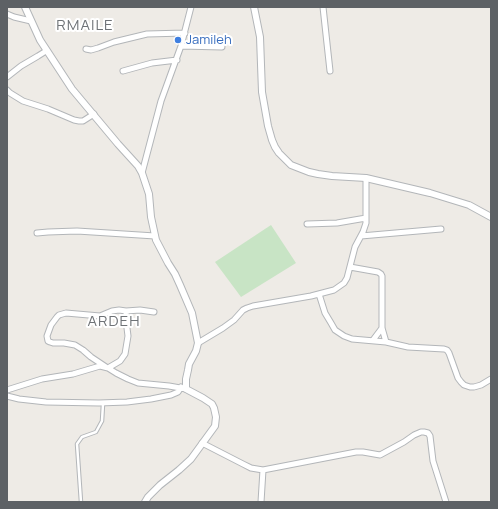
<!DOCTYPE html>
<style>
body{margin:0}
#map{position:relative;width:498px;height:509px;overflow:hidden;background:#eeebe6;font-family:Manrope,sans-serif}
canvas{display:block}
.frame{position:absolute;inset:0;border:8px solid #5d6165;pointer-events:none}
</style>
<div id="map">
<canvas width="498" height="509"></canvas>
<div class="frame"></div>
</div>
<script>
const ctx = document.querySelector('canvas').getContext('2d');
ctx.lineJoin = 'round';
function paint(path, color) {
  ctx.fillStyle = color;
  ctx.fill(path, 'evenodd');
}
function toPath(rows) {
  const path = new Path2D();
  for (const r of rows) {
    path.moveTo(r[0], r[1]);
    for (let i = 2; i < r.length; i += 2) path.lineTo(r[i], r[i + 1]);
  }
  return path;
}
function strokePath(path, color, width, dash) {
  ctx.strokeStyle = color;
  ctx.lineWidth = width;
  ctx.lineCap = dash ? 'butt' : 'round';
  ctx.setLineDash(dash || []);
  ctx.stroke(path);
}
function write(font, color, halo, rows, align = 'center') {
  ctx.font = font + ' Manrope,sans-serif';
  ctx.lineWidth = 4;
  ctx.setLineDash([]);
  ctx.textBaseline = 'middle';
  ctx.strokeStyle = halo;
  ctx.fillStyle = color;
  for (const [text, x, y, turn = 0] of rows) {
    ctx.save();
    ctx.translate(x, y);
    ctx.rotate((+turn || 0) * Math.PI / 180);
    ctx.textAlign = isNaN(turn) ? turn : align;
    if (halo) ctx.strokeText(text, 0, 0);
    ctx.fillText(text, 0, 0);
    ctx.restore();
  }
}
const green = toPath([
 [271,225,296,263,241,297,215,262]
]);
const service = toPath([
 [81,502,77,444,82,437,96,432,102,421,103,404]
]);
const minor = toPath([
 [323,7,330,71],
 [7,14,14,17,31,21],
 [181,46,222,47],
 [86,49,91,50,98,48,114,42,147,34,185,33],
 [123,71,152,63,177,60],
 [7,77,21,66,38,56,46,51],
 [7,90,10,93,23,101,48,109,74,120,79,121,83,121,94,114],
 [142,173,161,101,181,46,191,7],
 [307,224,337,223,366,218],
 [37,233,48,232,77,231,155,236],
 [361,236,441,229],
 [350,267,378,272,381,274,382,276,382,328,386,342],
 [319,294,325,313,331,323,335,330,344,336,352,339,386,342,408,347,444,349,447,350,449,353,458,378,461,382,464,385,470,387,474,387,481,385,491,379],
 [373,340,382,328],
 [198,343,223,328,234,320,243,310,247,308,253,306,311,296,334,290,344,283,347,278,355,247,363,232,366,223,366,178],
 [106,367,91,357,83,350,75,345,64,343,53,343,50,342,48,341,47,336,51,325,57,317,59,315,66,313,100,316,112,311,119,310,126,311,140,310,154,312],
 [108,368,120,361,125,354,128,336,127,328,126,311],
 [7,390,42,379,73,374,100,366,108,368,116,373,128,379,138,383,169,386,186,389],
 [7,396,19,399,46,402,99,403,127,402,151,399,171,395,178,392,181,387],
 [202,443,243,464,251,468,263,470,356,452,363,452,380,455,404,442,414,435,421,432,424,432,428,433,430,436,433,461,446,502],
 [261,502,263,470]
]);
const tertiary = toPath([
 [25,7,40,40,72,89,118,144,138,166,142,173,149,194,151,217,156,240,168,263,175,274,180,285,192,313,198,343,196,351,189,364,188,370,186,379,186,389,203,398,212,404,214,408,216,417,215,426,191,459,179,470,160,485,148,497,145,502],
 [254,7,260,37,262,92,268,126,272,140,275,147,279,153,291,165,309,172,318,174,332,176,366,178,430,193,469,205,491,217]
]);
const markers = [
 [178,40,4,"#3f7fe0"]
];
const shopNames = [
 ["Jamileh",186,40]
];
const quarterNames = [
 ["RMAILE",85,26],
 ["ARDEH",114,322]
];
paint(green, '#c8e4c5');
strokePath(service, '#b3b6b9', 4.5);
strokePath(minor, '#b3b6b9', 7);
strokePath(tertiary, '#b3b6b9', 8);
strokePath(service, '#fff', 2.5);
strokePath(minor, '#fff', 5);
strokePath(tertiary, '#fff', 6);
for (const [x, y, r, color] of markers) {
  const dot = new Path2D();
  dot.arc(x, y, r, 0, 2 * Math.PI);
  ctx.fillStyle = color;
  ctx.fill(dot);
  strokePath(dot, '#fff', 1.5);
}
write('13px', '#366cbe', '#fff', shopNames, 'left');
ctx.letterSpacing = '1px';
write('15px', '#6f7377', '#fff', quarterNames);
ctx.letterSpacing = '0px';
</script>
